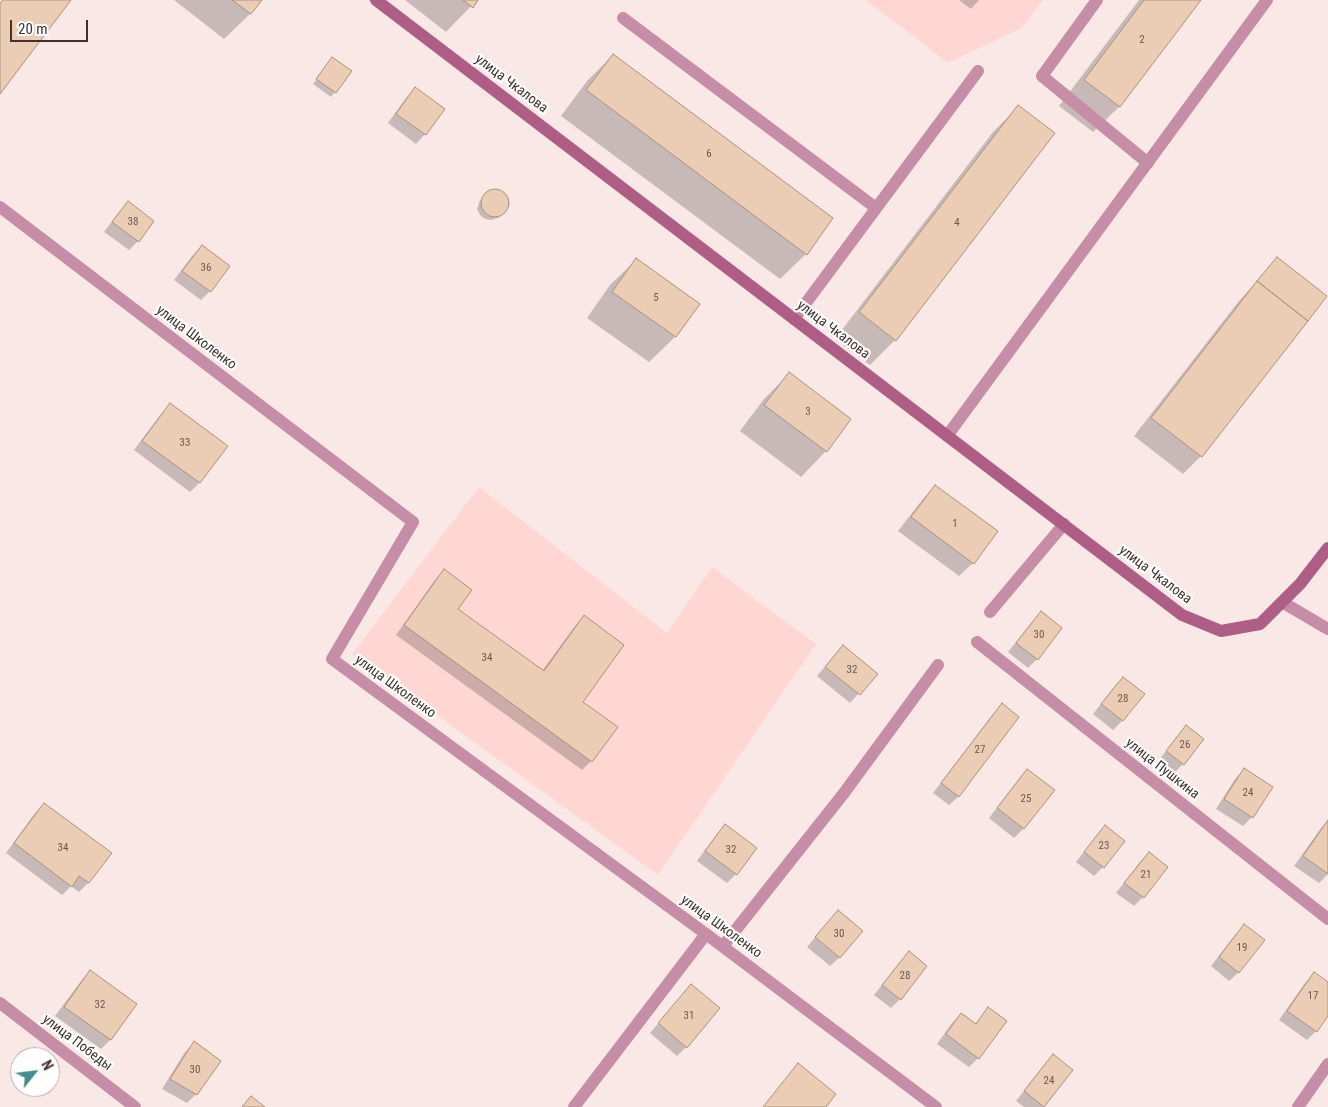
<!DOCTYPE html>
<meta charset="utf-8">
<style>
body{margin:0}
#map{position:relative;width:1328px;height:1107px;overflow:hidden;background:#f9e8e6;font-family:"Roboto Condensed",sans-serif}
canvas{display:block}
.north{position:absolute;left:10px;top:1047px;width:50px;height:50px;box-sizing:border-box;background:#fff;border:1px solid #b3adac;border-radius:50%;rotate:61deg;font-size:14px;font-weight:700;line-height:20px;text-align:center;color:#41312f}
.north::after{content:'';display:block;margin:auto;width:18px;height:22px;background:#448c8e;clip-path:polygon(50% 0,100% 100%,50% 72%,0 100%)}
.scale{position:absolute;left:10px;top:20px;width:78px;height:22px;box-sizing:border-box;border:2px solid #41312f;border-top:0;padding-left:6px;font-size:15px;line-height:18px;white-space:nowrap;color:#41312f;-webkit-text-stroke:4px #fff;paint-order:stroke}
</style>
<div id="map">
<canvas width="1328" height="1107"></canvas>
<div class="north">N</div>
<div class="scale">20 m</div>
</div>
<script>
const ctx = document.querySelector('canvas').getContext('2d');
ctx.lineJoin = 'round';
function paint(path, color) {
  ctx.fillStyle = color;
  ctx.fill(path, 'evenodd');
}
function toPath(rows) {
  const path = new Path2D();
  for (const r of rows) {
    if (r.length === 3) {
      path.moveTo(r[0] + r[2], r[1]);
      path.arc(r[0], r[1], r[2], 0, 2 * Math.PI);
      continue;
    }
    path.moveTo(r[0], r[1]);
    for (let i = 2; i < r.length; i += 2) path.lineTo(r[i], r[i + 1]);
  }
  return path;
}
function strokePath(path, color, width, dash) {
  ctx.strokeStyle = color;
  ctx.lineWidth = width;
  ctx.lineCap = dash ? 'butt' : 'round';
  ctx.setLineDash(dash || []);
  ctx.stroke(path);
}
function write(font, color, halo, rows, align = 'center') {
  ctx.font = font + ' "Roboto Condensed",sans-serif';
  ctx.lineWidth = 4.5;
  ctx.setLineDash([]);
  ctx.textBaseline = 'middle';
  ctx.strokeStyle = halo;
  ctx.fillStyle = color;
  for (const [text, x, y, turn = 0] of rows) {
    ctx.save();
    ctx.translate(x, y);
    ctx.rotate((+turn || 0) * Math.PI / 180);
    ctx.textAlign = isNaN(turn) ? turn : align;
    if (halo) ctx.strokeText(text, 0, 0);
    ctx.fillText(text, 0, 0);
    ctx.restore();
  }
}
const built = toPath([
 [865,0,1043,0,1022,28,948,63],
 [479,487,667,633,712,567,816,644,658,875,352,654]
]);
const shadow = toPath([
 [174,0,260,0,250,14,224,39],
 [405,0,477,0,446,32],
 [959,0,979,0,971,9],
 [1139,0,1199,0,1119,107,1093,132,1059,106],
 [613,55,806,254,780,279,561,116,587,81],
 [332,59,350,72,331,97,313,84],
 [415,89,425,134,416,144,388,123,406,98],
 [1018,107,895,340,870,365,835,339,993,132],
 [490,191,500,191,505,196,507,205,506,208,498,218,491,220,485,219,480,215,477,209,480,200],
 [128,203,153,221,138,241,129,250,104,232,119,212],
 [202,246,210,291,201,300,174,280,193,255],
 [1277,259,1201,456,1183,474,1134,436,1239,301],
 [636,260,698,304,675,337,649,362,587,318,610,285],
 [789,374,826,451,801,477,740,431,764,399],
 [170,405,200,482,190,492,134,450,161,414],
 [935,486,973,563,959,576,898,531,922,500],
 [444,571,457,609,542,671,575,626,584,617,581,702,591,761,582,770,396,635,435,580],
 [1041,613,1037,659,1028,668,1008,652,1032,622],
 [834,656,876,674,850,703,817,676],
 [1123,678,1143,694,1122,721,1113,730,1093,714,1114,687],
 [1002,705,959,796,949,805,933,793,993,714],
 [1178,736,1203,739,1183,764,1174,773,1158,761],
 [1244,770,1252,817,1243,826,1216,809,1235,779],
 [1027,771,1023,829,1014,838,989,818,1018,780],
 [44,804,110,853,88,883,79,892,71,886,62,895,6,853,35,813],
 [1328,821,1328,874,1319,883,1294,866,1321,828],
 [725,826,736,874,727,883,697,861,716,835],
 [1105,827,1103,867,1094,876,1076,862,1096,836],
 [1149,853,1166,867,1143,897,1134,906,1116,893,1140,862],
 [829,921,840,957,830,966,807,947],
 [1244,926,1239,972,1229,981,1211,966,1235,935],
 [909,953,900,999,891,1008,874,995,900,962],
 [90,971,135,1004,110,1040,101,1049,55,1016,81,981],
 [1314,974,1328,983,1328,1014,1316,1031,1307,1040,1279,1020,1305,983],
 [691,985,686,1047,677,1056,650,1033],
 [988,1009,978,1058,969,1067,937,1044,952,1023,961,1014,975,1024],
 [194,1043,196,1094,187,1103,162,1089,185,1052],
 [1053,1056,1072,1071,1043,1107,1024,1107,1016,1101,1044,1065]
]);
const building = toPath([
 [3,0,71,0,0,94,0,3,3,0],
 [232,0,262,0,251,14,232,0],
 [463,0,478,0,473,8,463,0],
 [1144,0,1201,0,1120,107,1084,80,1144,0],
 [613,54,833,218,807,255,586,90,613,54],
 [332,57,352,71,336,93,316,79,332,57],
 [415,87,445,109,426,135,396,114,415,87],
 [1018,105,1055,133,896,341,859,312,1018,105],
 [495,203,14],
 [128,201,154,221,139,242,112,222,128,201],
 [202,245,230,266,211,292,182,271,202,245],
 [1277,257,1327,296,1308,321,1257,281,1277,257],
 [636,258,700,304,676,337,612,292,636,258],
 [1257,281,1308,321,1202,457,1151,418,1257,281],
 [789,372,851,419,827,452,764,405,789,372],
 [170,403,228,446,200,483,142,441,170,403],
 [935,485,998,531,974,564,911,517,935,485],
 [444,569,472,590,458,609,544,671,584,615,624,645,583,702,618,727,592,762,404,625,444,569],
 [1041,611,1062,628,1038,660,1016,643,1041,611],
 [843,645,878,674,860,695,825,667,843,645],
 [1123,677,1145,694,1123,721,1101,704,1123,677],
 [1002,703,1019,717,959,797,941,783,1002,703],
 [1186,725,1204,739,1184,765,1166,751,1186,725],
 [1244,768,1273,787,1253,818,1224,799,1244,768],
 [1027,769,1055,790,1024,829,997,808,1027,769],
 [44,803,112,853,89,883,79,876,72,887,14,843,44,803],
 [1328,820,1328,874,1303,856,1328,820],
 [725,824,757,848,737,875,705,851,725,824],
 [1105,825,1125,841,1104,868,1084,852,1105,825],
 [1149,852,1168,867,1144,898,1124,883,1149,852],
 [838,910,863,931,840,958,815,937,838,910],
 [1244,924,1265,940,1239,973,1219,957,1244,924],
 [909,951,927,966,901,1000,882,985,909,951],
 [90,970,137,1004,111,1040,64,1007,90,970],
 [1314,972,1328,982,1328,1016,1317,1032,1287,1011,1314,972],
 [691,984,720,1008,687,1048,658,1023,691,984],
 [988,1007,1007,1021,979,1059,946,1034,961,1013,976,1024,988,1007],
 [194,1041,221,1061,197,1095,170,1079,194,1041],
 [1053,1054,1073,1070,1044,1107,1024,1091,1053,1054],
 [798,1063,836,1094,826,1107,763,1107,798,1063],
 [251,1096,265,1107,242,1107,251,1096]
]);
const lane = toPath([
 [1097,0,1042,76,1148,163],
 [623,18,876,208],
 [0,207,413,522,332,659,706,934],
 [794,319,978,71],
 [1282,602,1328,629],
 [1298,1107,1328,1064]
]);
const street = toPath([
 [947,436,1267,0],
 [990,612,1064,524],
 [977,642,1328,919],
 [723,946,844,793,938,665],
 [0,1003,135,1107],
 [574,1107,706,934,936,1107]
]);
const secondary = toPath([
 [376,0,1182,615,1221,631,1260,624,1300,584,1328,548]
]);
const numberNames = [
 ["2",1142,40],
 ["6",709,154],
 ["38",133,222],
 ["4",957,223],
 ["36",206,268],
 ["5",656,298],
 ["3",808,412],
 ["33",185,443],
 ["1",955,524],
 ["30",1039,635],
 ["34",487,658],
 ["32",852,670],
 ["28",1123,699],
 ["26",1185,745],
 ["27",980,750],
 ["24",1248,793],
 ["25",1026,799],
 ["23",1104,846],
 ["34",63,848],
 ["32",731,850],
 ["21",1146,875],
 ["30",839,934],
 ["19",1242,948],
 ["28",905,976],
 ["17",1313,996],
 ["32",100,1005],
 ["31",689,1016],
 ["30",195,1070],
 ["24",1049,1081]
];
const streetNames = [
 ["улица Чкалова",511,84,37],
 ["улица Чкалова",833,330,37],
 ["улица Школенко",196,338,37],
 ["улица Чкалова",1155,575,37],
 ["улица Школенко",395,687,36],
 ["улица Пушкина",1162,769,38],
 ["улица Школенко",721,927,36],
 ["улица Победы",77,1043,37]
];
paint(built, '#ffd7d2');
paint(shadow, '#0003');
paint(building, '#ebcdb5');
strokePath(building, '#ac9079', 1);
strokePath(lane, '#c68da6', 12);
strokePath(street, '#c68da6', 12);
strokePath(secondary, '#ae5d84', 12);
write('11px', '#6c5850', null, numberNames);
write('14px', '#41312f', '#fff', streetNames);
</script>
